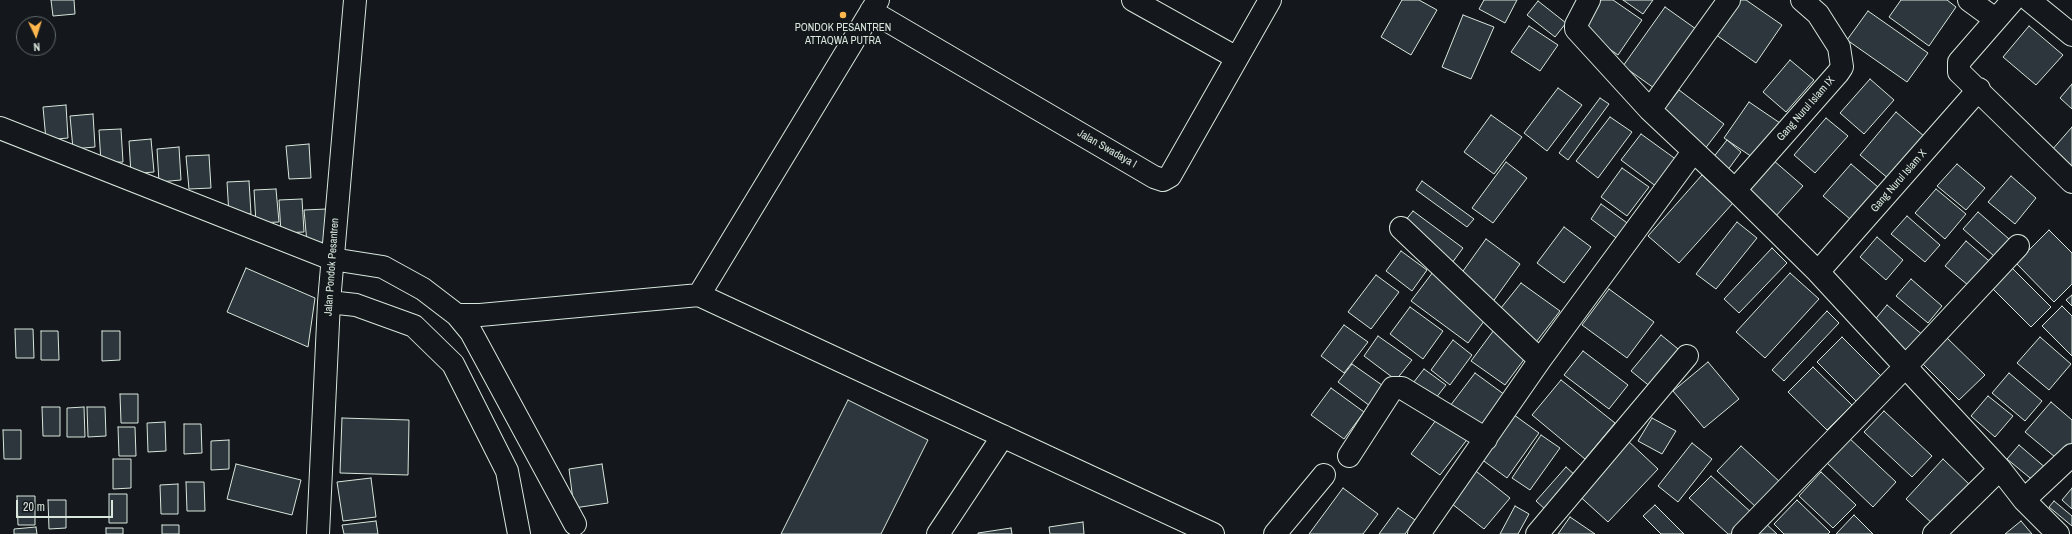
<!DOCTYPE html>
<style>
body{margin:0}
#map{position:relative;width:2072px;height:534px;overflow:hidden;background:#14181c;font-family:"Archivo Narrow",sans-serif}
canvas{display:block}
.north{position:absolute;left:16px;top:16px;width:40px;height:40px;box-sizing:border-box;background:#14181c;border:1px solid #626a69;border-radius:50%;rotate:176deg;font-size:11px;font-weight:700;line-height:16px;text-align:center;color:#d8e6dc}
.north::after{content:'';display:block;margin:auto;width:14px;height:18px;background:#ffb74d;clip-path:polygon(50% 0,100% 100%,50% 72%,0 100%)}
.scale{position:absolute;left:16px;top:500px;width:97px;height:18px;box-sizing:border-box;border:2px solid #d8e6dc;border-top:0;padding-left:5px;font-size:12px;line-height:14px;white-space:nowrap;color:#d8e6dc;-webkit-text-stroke:3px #14181c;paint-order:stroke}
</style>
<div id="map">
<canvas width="2072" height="534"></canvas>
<div class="north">N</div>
<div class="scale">20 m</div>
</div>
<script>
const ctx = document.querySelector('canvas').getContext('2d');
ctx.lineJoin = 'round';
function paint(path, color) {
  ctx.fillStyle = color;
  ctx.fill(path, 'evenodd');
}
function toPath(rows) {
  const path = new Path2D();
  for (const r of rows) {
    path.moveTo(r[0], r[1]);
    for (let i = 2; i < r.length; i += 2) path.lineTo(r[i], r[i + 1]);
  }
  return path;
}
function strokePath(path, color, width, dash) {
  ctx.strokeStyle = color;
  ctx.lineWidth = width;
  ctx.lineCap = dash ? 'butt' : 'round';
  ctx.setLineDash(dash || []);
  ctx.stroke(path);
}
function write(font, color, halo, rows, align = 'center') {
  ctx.font = font + ' "Archivo Narrow",sans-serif';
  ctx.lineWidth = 3;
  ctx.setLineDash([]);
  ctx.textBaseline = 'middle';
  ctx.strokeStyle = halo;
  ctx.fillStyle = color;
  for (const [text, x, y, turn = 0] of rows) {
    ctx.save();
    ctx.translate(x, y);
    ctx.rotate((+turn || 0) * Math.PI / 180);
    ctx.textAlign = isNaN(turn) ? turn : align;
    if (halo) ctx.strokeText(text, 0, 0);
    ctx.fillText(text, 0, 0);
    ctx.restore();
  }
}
const building = toPath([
 [51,0,74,0,75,14,53,16,51,0],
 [1402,0,1419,0,1437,10,1411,55,1381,37,1402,0],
 [1484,0,1517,0,1505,23,1479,9,1484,0],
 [1601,0,1613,0,1642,20,1618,55,1581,29,1601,0],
 [1623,0,1653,0,1643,14,1623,0],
 [1735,0,1746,0,1782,25,1756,63,1712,32,1735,0],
 [1901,0,1947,0,1956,7,1929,46,1889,17,1901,0],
 [1538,1,1566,23,1555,37,1527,15,1538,1],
 [1665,7,1703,34,1661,93,1623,66,1665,7],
 [1868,11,1928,53,1907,82,1847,40,1868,11],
 [1463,15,1494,27,1471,79,1442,67,1463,15],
 [1529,26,1558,45,1540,71,1511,52,1529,26],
 [2029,26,2063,55,2036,85,2003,57,2029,26],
 [1790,60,1814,80,1786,112,1763,92,1790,60],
 [1870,79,1894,100,1864,134,1840,113,1870,79],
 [2072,84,2072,109,2060,98,2072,84],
 [1558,88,1582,105,1547,151,1524,133,1558,88],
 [1679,90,1724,124,1704,150,1659,116,1679,90],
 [1600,98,1609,104,1568,160,1559,153,1600,98],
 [1749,102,1780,123,1755,159,1724,138,1749,102],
 [66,105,68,138,46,140,43,107,66,105],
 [1896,112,1925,137,1889,179,1860,155,1896,112],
 [93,114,95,147,73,149,70,116,93,114],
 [1491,115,1522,137,1494,174,1464,152,1491,115],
 [1610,117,1632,132,1598,178,1576,161,1610,117],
 [1826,118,1848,136,1815,173,1794,155,1826,118],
 [2072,127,2072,169,2051,151,2072,127],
 [121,129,123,162,101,163,99,130,121,129],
 [1641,134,1677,160,1657,187,1621,160,1641,134],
 [151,139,154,172,131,174,129,141,151,139],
 [1727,140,1741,152,1727,171,1712,159,1727,140],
 [309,144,311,178,289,179,286,146,309,144],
 [179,147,181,180,159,182,157,149,179,147],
 [209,155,211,188,189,189,186,156,209,155],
 [1773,160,1803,186,1775,217,1746,192,1773,160],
 [1506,162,1527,178,1493,223,1472,208,1506,162],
 [1851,164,1878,187,1850,219,1823,196,1851,164],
 [1957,164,1985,188,1966,210,1937,186,1957,164],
 [1622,168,1649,187,1627,216,1601,197,1622,168],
 [1702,175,1733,203,1679,263,1648,236,1702,175],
 [2011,176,2036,198,2015,224,1988,202,2011,176],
 [249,181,251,214,229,215,227,182,249,181],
 [1422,181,1474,219,1467,227,1416,190,1422,181],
 [276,189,279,222,256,223,254,190,276,189],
 [1936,189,1966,214,1945,239,1915,213,1936,189],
 [302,199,304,232,281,233,279,200,302,199],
 [1601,204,1630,225,1619,240,1591,219,1601,204],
 [327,209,329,242,307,243,304,210,327,209],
 [1413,211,1463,248,1452,263,1401,226,1413,211],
 [1978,212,2009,239,1994,256,1963,229,1978,212],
 [1907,216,1940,245,1925,262,1891,234,1907,216],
 [1737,222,1757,238,1716,289,1696,274,1737,222],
 [1564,227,1591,247,1564,283,1537,263,1564,227],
 [2049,230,2072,253,2072,284,2054,302,2016,263,2049,230],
 [1877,237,1903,260,1886,280,1860,257,1877,237],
 [1486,239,1520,264,1492,303,1458,278,1486,239],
 [1966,241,1995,266,1974,290,1945,266,1966,241],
 [1772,248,1787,263,1739,313,1724,299,1772,248],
 [1401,251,1427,270,1412,291,1386,271,1401,251],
 [246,268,315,298,308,347,227,312,246,268],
 [2012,268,2051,307,2031,327,1992,288,2012,268],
 [1433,272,1490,313,1468,343,1411,301,1433,272],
 [1790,273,1819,299,1765,358,1736,332,1790,273],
 [1376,275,1399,292,1371,329,1348,312,1376,275],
 [1911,279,1942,306,1928,323,1896,296,1911,279],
 [1521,283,1560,311,1536,342,1497,313,1521,283],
 [1609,289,1654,322,1627,358,1582,325,1609,289],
 [2072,295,2072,306,2066,300,2072,295],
 [1887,305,1924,336,1909,353,1873,322,1887,305],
 [2062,306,2072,316,2072,356,2042,326,2062,306],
 [1410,307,1443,331,1423,359,1390,334,1410,307],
 [1827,311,1839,323,1784,381,1772,370,1827,311],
 [1344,325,1368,342,1344,373,1321,356,1344,325],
 [15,329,33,329,34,358,16,358,15,329],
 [1494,330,1528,354,1505,385,1471,361,1494,330],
 [41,331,58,331,59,360,41,360,41,331],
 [102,331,120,331,120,360,102,361,102,331],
 [1661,335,1683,353,1652,388,1631,371,1661,335],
 [1378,336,1412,360,1396,380,1364,356,1378,336],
 [1945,336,1985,375,1959,400,1920,361,1945,336],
 [1842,337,1881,376,1856,401,1817,362,1842,337],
 [2040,337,2071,364,2049,390,2017,363,2040,337],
 [1453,340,1472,355,1450,385,1431,370,1453,340],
 [1583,351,1628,385,1609,409,1564,375,1583,351],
 [1708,362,1739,399,1704,428,1673,391,1708,362],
 [1352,364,1389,390,1374,409,1338,382,1352,364],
 [1813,367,1852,405,1827,430,1788,392,1813,367],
 [1424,369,1446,385,1432,403,1410,387,1424,369],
 [1475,373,1505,395,1477,432,1447,410,1475,373],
 [2009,373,2042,401,2025,421,1992,393,2009,373],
 [1561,380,1615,423,1585,459,1532,415,1561,380],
 [1331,388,1364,412,1344,439,1311,415,1331,388],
 [120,394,138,394,138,423,121,423,120,394],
 [1988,396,2013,416,1995,437,1971,416,1988,396],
 [848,400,928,440,881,534,781,534,848,400],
 [2051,402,2072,420,2072,450,2061,462,2025,432,2051,402],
 [42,407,60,407,60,436,43,436,42,407],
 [84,407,85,437,67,437,67,408,84,407],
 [87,407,105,407,106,436,88,437,87,407],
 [1884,411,1932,456,1912,477,1864,432,1884,411],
 [1510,412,1539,433,1507,478,1477,456,1510,412],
 [1439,416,1469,437,1440,475,1411,454,1439,416],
 [342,418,409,420,408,475,340,473,342,418],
 [1652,418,1676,431,1662,454,1638,441,1652,418],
 [165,422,166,451,148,452,147,423,165,422],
 [184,424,201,424,202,453,184,454,184,424],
 [118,427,135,427,136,456,119,456,118,427],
 [3,430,21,430,21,459,4,459,3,430],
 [1541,435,1560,448,1530,490,1512,478,1541,435],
 [1848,437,1896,482,1873,507,1825,461,1848,437],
 [1626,439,1658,469,1608,522,1575,492,1626,439],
 [229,440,229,469,211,470,211,441,229,440],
 [1692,443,1712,459,1678,502,1658,486,1692,443],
 [2019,445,2047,469,2035,482,2007,459,2019,445],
 [1741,446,1781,483,1757,508,1717,471,1741,446],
 [113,459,131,459,131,488,113,489,113,459],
 [1943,459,1972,487,1935,526,1906,499,1943,459],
 [236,464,301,480,292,515,227,499,236,464],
 [602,464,608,503,574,508,569,469,602,464],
 [1566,467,1576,476,1546,510,1536,501,1566,467],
 [1472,468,1510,498,1484,529,1447,500,1472,468],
 [1821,472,1856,505,1833,528,1799,496,1821,472],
 [1711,476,1753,514,1734,534,1728,534,1689,498,1711,476],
 [371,478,376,517,343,521,337,482,371,478],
 [186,482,204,482,205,511,187,511,186,482],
 [178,484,178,514,161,514,160,485,178,484],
 [1343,488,1378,514,1363,534,1309,534,1343,488],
 [2072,488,2072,509,2062,500,2072,488],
 [109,494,127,494,127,523,109,523,109,494],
 [17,496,35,496,35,525,18,525,17,496],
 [48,500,66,500,66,528,49,529,48,500],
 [1797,500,1830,532,1828,534,1784,534,1774,524,1797,500],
 [2054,501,2072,516,2072,526,2049,507,2054,501],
 [1655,505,1684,534,1661,534,1643,516,1655,505],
 [1515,506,1529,514,1518,534,1500,534,1515,506],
 [1398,508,1415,520,1405,534,1379,534,1398,508],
 [1854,515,1873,534,1836,534,1854,515],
 [1570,517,1595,534,1558,534,1570,517],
 [376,521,378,534,344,534,342,525,376,521],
 [2021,521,2032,534,2005,534,2021,521],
 [1083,522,1084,534,1050,534,1049,527,1083,522],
 [1764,522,1777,534,1752,534,1764,522],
 [162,525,179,525,179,534,162,534,162,525],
 [36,527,37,534,14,534,14,529,36,527],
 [106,528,123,528,123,534,106,534,106,528],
 [1011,528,1012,534,978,534,978,533,1011,528]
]);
const minor = toPath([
 [1133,0,1237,58],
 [1589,0,1576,25,1576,29,1650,110,1735,190,1818,272,2000,469,2024,500,2058,534],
 [1969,0,1995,19],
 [2013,0,1959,62,1959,72,2072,182],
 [2029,0,2072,35],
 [871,11,1154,177,1163,180,1170,176,1270,0],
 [1650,110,1729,0],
 [0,128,332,259,383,267,423,289,457,315,471,332,575,524],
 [1735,190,1838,73,1842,67,1839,47,1818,14,1802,0],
 [1401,228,1540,360],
 [1818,272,1979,89],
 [699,295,878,0],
 [329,302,356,305,414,326,453,364,507,471,519,534],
 [457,315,480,315,699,295,1213,534],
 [1349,456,1393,388,1402,388,1486,439],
 [2024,500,2072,455],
 [318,534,329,302,355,0],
 [938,534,1003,436],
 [1275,534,1324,475],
 [1419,534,1540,360,1693,152],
 [1537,534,1687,356],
 [1743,534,1905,367,2018,246],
 [1934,534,2000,469]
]);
const markers = [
 [843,15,4,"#ffb74d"]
];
const poiNames = [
 ["PONDOK PESANTREN",843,28],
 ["ATTAQWA PUTRA",843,41]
];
const streetNames = [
 ["Gang Nurul Islam IX",1806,109,-49],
 ["Jalan Swadaya I",1107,149,30],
 ["Gang Nurul Islam X",1899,181,-49],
 ["Jalan Pondok Pesantren",332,267,-86]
];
paint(building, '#2c363c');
strokePath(building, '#d8e6dc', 1);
strokePath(minor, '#d8e6dc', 24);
strokePath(minor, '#14181c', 22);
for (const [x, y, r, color] of markers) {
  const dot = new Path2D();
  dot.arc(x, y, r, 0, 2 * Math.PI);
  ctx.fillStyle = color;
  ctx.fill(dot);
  strokePath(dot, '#14181c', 1.5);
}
write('11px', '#d8e6dc', '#14181c', poiNames);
write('11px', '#d8e6dc', '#14181c', streetNames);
</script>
